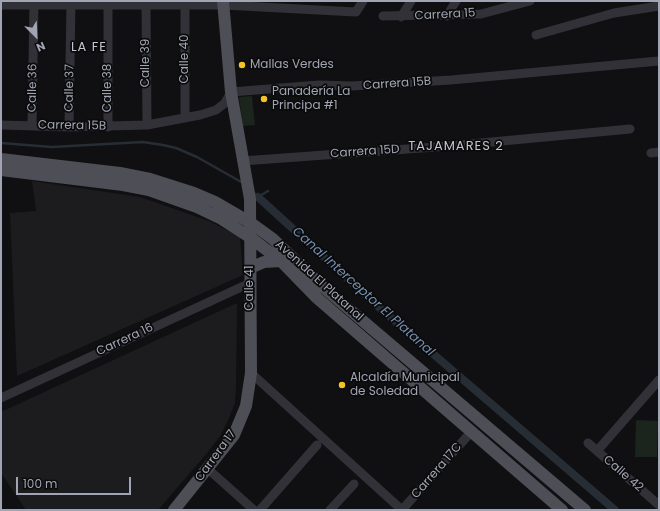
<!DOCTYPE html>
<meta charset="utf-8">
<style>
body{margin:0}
#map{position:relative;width:660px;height:511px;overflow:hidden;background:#101012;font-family:Poppins,sans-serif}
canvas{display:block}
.frame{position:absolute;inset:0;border:2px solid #a1a5b3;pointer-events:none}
.north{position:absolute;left:16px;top:16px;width:40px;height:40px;-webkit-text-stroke:3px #0b0b0c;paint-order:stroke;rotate:156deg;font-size:11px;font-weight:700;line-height:16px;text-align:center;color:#a1a5b3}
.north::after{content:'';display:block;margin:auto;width:14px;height:18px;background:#a1a5b3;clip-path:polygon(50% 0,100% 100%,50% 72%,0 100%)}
.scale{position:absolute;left:16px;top:477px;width:115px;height:18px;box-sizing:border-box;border:2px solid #a1a5b3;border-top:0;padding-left:5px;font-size:12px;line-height:14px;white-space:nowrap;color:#a1a5b3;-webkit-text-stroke:3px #0b0b0c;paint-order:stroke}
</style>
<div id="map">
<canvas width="660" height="511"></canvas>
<div class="frame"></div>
<div class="north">N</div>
<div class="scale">100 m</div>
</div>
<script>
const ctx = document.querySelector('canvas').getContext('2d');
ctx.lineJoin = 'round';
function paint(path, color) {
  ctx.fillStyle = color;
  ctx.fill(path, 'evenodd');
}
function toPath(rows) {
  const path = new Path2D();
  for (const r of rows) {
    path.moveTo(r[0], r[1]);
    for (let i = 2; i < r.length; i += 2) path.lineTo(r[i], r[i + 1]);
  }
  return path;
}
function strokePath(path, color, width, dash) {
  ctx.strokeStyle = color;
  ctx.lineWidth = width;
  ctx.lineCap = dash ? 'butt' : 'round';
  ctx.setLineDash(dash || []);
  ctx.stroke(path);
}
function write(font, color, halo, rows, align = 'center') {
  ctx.font = font + ' Poppins,sans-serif';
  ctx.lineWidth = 3.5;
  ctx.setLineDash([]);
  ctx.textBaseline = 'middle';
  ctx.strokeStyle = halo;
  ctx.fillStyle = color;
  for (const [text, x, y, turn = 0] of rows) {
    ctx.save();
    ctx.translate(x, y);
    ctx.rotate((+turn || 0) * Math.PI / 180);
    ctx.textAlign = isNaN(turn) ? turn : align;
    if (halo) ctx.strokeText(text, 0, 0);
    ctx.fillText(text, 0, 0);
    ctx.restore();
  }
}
const built = toPath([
 [32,181,140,197,209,221,240,237,243,275,17,376,10,213,36,211],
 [237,303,236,386,235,403,229,418,220,436,208,452,158,510,26,510,1,473,1,412]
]);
const green = toPath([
 [252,96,255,125,243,126,239,97],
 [636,420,658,421,657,457,635,457]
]);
const stream = toPath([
 [1,143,52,147,143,142,163,145,176,148,197,157,243,183],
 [254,193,258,197,268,191]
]);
const canal = toPath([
 [258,197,382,310,615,510]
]);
const minor = toPath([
 [146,1,147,125],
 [185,1,185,118],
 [1,5,223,5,356,12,363,1],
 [383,16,481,14,530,1],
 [447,16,456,1],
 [401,17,411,1],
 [536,35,614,13,659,6],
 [1,125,69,127,147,125,200,115,216,110,225,103,231,92,319,85,352,86,451,80,659,61],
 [32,126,34,1],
 [69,127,71,1],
 [108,127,108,1],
 [651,153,659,152],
 [242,161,449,146,630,129],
 [251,373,402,510],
 [1,398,250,283],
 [588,443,659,505],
 [597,451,659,380],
 [208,469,254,510],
 [260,510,317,445],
 [330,510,354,484],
 [402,510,471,432]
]);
const major = toPath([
 [1,159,120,173,150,179,194,193,215,202,251,223,273,239,323,287,585,510],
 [1,170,123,185,149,190,197,207,220,218,251,238,281,261,317,298,562,510],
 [250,268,264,262,281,261],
 [174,510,234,435,246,406,251,373,250,199,231,92,223,1]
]);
const markers = [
 [242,65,4,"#f3c327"],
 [264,99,4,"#f3c327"],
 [342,385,4,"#f3c327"]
];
const streetNames = [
 ["Carrera 15",445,15,-3],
 ["Calle 40",185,59,-90],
 ["Calle 39",146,63,-90],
 ["Carrera 15B",397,84,-4],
 ["Calle 36",33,88,-89],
 ["Calle 37",70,88,-89],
 ["Calle 38",108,88,-90],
 ["Carrera 15B",72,126,1],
 ["Carrera 15D",365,152,-4],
 ["Avenida El Platanal",319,281,42],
 ["Calle 41",250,288,-90],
 ["Carrera 16",125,340,-25],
 ["Carrera 17",216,456,-54],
 ["Carrera 17C",437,471,-49],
 ["Calle 42",623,474,41]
];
const poiNames = [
 ["Mallas Verdes",250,65],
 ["Panadería La",272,92],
 ["Principa #1",272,106],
 ["Alcaldía Municipal",350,378],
 ["de Soledad",350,392]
];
const neighbourhoodNames = [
 ["LA FE",89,48],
 ["TAJAMARES 2",456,147]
];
const waterNames = [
 ["Canal Interceptor El Platanal",363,292,42]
];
paint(built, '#1c1c1f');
paint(green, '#1c241e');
strokePath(stream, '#272d35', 2.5);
strokePath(canal, '#272d35', 8);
strokePath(minor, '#313137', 9);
strokePath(major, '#4d4e56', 12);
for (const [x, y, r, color] of markers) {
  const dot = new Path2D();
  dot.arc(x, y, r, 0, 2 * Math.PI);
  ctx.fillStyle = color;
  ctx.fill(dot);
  strokePath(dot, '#0b0b0c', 1.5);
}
write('12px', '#a1a5b3', '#0b0b0c', streetNames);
write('12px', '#a1a5b3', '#0b0b0c', poiNames, 'left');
ctx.letterSpacing = '1px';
write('13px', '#c2c4cf', '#0b0b0c', neighbourhoodNames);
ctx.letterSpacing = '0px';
write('italic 13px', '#778faf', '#0b0b0c', waterNames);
</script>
